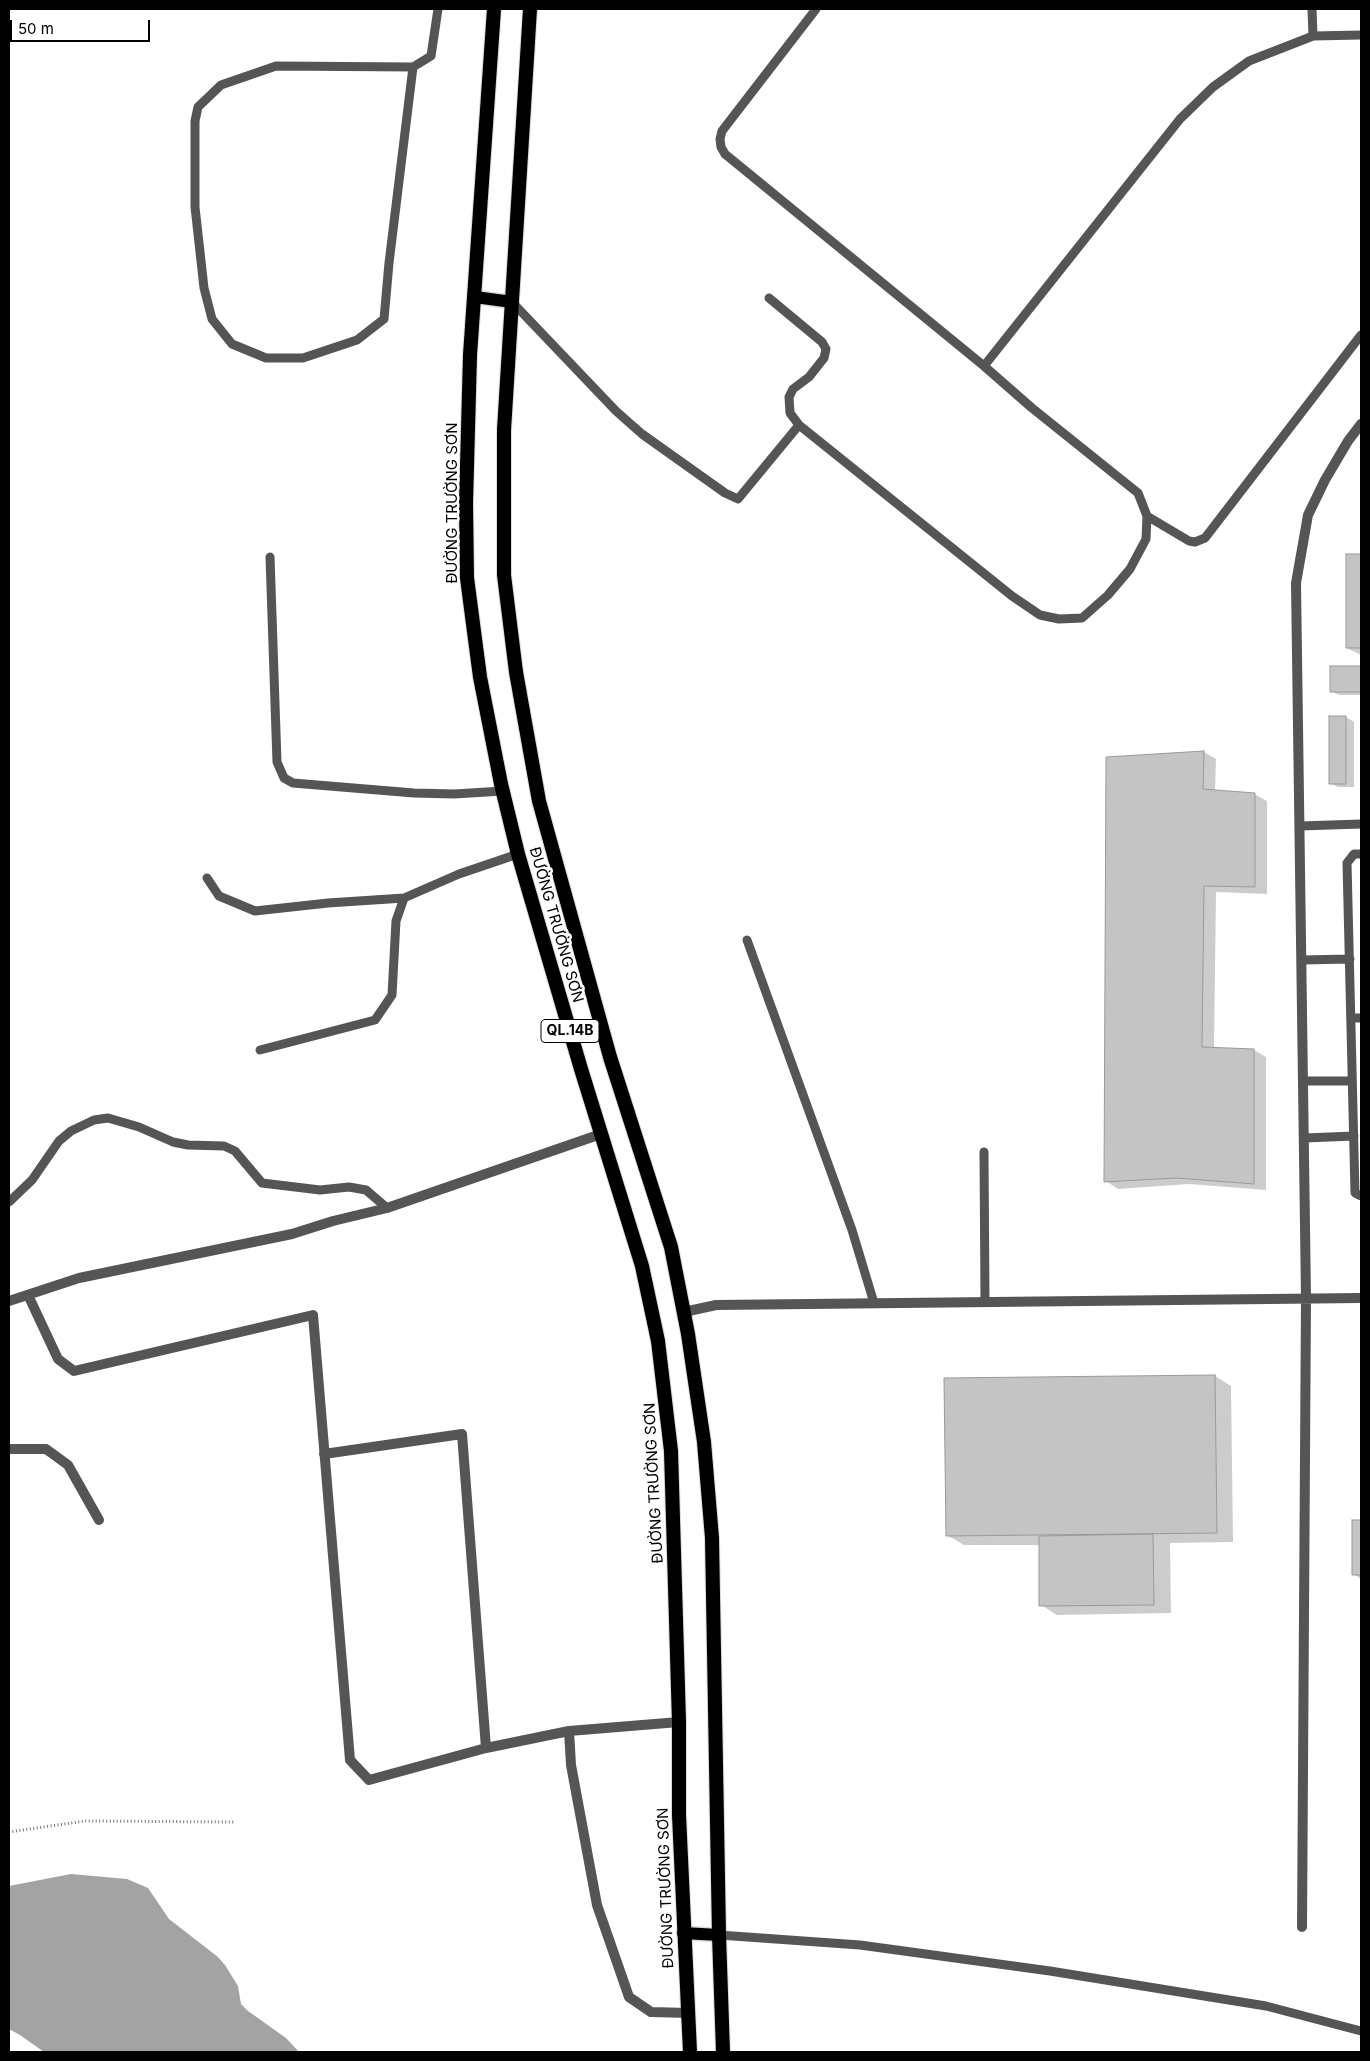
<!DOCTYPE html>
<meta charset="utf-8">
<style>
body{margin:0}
#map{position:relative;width:1370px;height:2061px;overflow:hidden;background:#fff;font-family:Inter,sans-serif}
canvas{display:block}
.frame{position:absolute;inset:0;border:10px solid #000;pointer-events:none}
.scale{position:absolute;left:10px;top:20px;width:140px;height:22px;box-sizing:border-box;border:2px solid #000;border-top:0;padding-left:6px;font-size:15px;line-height:18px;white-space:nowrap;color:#000;-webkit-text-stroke:4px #fff;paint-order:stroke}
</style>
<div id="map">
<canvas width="1370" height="2061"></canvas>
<div class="frame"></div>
<div class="scale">50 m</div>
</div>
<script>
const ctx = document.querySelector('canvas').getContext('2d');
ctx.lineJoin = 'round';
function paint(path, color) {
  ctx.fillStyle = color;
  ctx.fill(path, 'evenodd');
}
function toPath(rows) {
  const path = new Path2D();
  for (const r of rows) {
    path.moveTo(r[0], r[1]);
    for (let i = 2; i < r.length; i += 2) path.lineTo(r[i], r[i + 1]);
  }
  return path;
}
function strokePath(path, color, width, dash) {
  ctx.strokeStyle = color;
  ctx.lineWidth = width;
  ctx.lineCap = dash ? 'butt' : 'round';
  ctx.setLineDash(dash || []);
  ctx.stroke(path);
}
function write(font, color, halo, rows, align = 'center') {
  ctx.font = font + ' Inter,sans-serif';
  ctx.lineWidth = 5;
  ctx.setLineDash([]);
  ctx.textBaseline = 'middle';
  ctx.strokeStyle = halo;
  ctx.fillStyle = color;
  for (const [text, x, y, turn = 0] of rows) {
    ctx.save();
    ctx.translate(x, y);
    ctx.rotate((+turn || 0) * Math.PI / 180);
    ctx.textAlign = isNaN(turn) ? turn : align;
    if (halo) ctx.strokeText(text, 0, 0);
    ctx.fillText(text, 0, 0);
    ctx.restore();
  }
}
const water = toPath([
 [71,1874,127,1879,148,1888,169,1919,218,1957,225,1965,238,1986,241,2004,248,2011,286,2038,299,2052,44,2052,20,2035,9,2029,9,1886]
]);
const shadow = toPath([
 [1347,555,1361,555,1361,655,1347,648],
 [1331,667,1361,667,1361,695,1339,695,1331,691],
 [1346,717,1354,722,1354,787,1338,787,1330,783],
 [1204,752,1216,759,1215,791,1254,794,1267,801,1267,894,1216,892,1214,1048,1254,1050,1266,1057,1266,1190,1189,1184,1118,1189,1106,1181],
 [1215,1376,1231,1386,1233,1542,1170,1543,1171,1613,1057,1615,1041,1605,1040,1545,964,1545,947,1535],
 [1354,1521,1361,1521,1361,1579,1354,1574]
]);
const building = toPath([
 [1346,554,1361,554,1361,648,1346,648,1346,554],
 [1330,666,1361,666,1361,692,1330,692,1330,666],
 [1329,716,1346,716,1346,784,1329,784,1329,716],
 [1204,751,1203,789,1255,793,1255,887,1204,886,1202,1047,1254,1049,1254,1184,1176,1178,1104,1182,1106,757,1204,751],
 [1215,1375,1217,1533,946,1536,944,1378,1215,1375],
 [1352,1520,1361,1520,1361,1575,1352,1575,1352,1520],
 [1153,1534,1154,1605,1039,1606,1039,1536,1153,1534]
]);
const path = toPath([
 [9,1832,85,1821,235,1822]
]);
const service = toPath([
 [816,9,722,131,720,139,721,147,725,154,984,366,1180,119,1213,87,1249,61,1313,36,1361,35],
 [1312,9,1313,36],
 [413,67,389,263,384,319,357,340,303,358,266,358,232,344,212,319,204,288,195,207,195,121,198,107,221,85,276,66,413,67,431,56,438,9],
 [769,298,822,342,826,349,824,358,809,377,793,389,789,397,790,413,799,425],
 [512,302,616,411,642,434,725,493,738,499,799,425,1012,596,1040,615,1059,619,1082,618,1108,595,1130,569,1146,539,1147,516,1138,493,1032,408,984,366],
 [1147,516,1189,541,1195,542,1205,538,1361,335],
 [270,557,277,762,284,778,293,783,414,793,454,794,503,791],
 [1300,826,1361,824],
 [1361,854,1354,854,1347,863,1355,1193,1361,1196],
 [207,878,219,896,255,911,328,903,404,898],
 [747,940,852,1230,874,1303],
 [1302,960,1350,959],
 [1351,1018,1361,1018],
 [260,1050,375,1020,392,995,396,921,404,898,459,874,518,854],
 [1304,1081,1352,1081],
 [1305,1138,1354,1136],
 [984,1152,985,1301],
 [9,1202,32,1180,59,1141,71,1131,94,1120,108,1118,139,1127,173,1142,188,1145,224,1146,235,1151,262,1183,320,1190,349,1187,366,1190,387,1208],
 [719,1935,860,1945,1050,1971,1266,2006,1361,2031]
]);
const minor = toPath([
 [28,1295,58,1359,74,1371,313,1315,350,1760,369,1780,486,1748,569,1731,571,1765,597,1905,629,1997,651,2012,688,2013],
 [9,1301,79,1278,292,1234,333,1221,387,1208,601,1134],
 [684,1312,716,1305,1361,1298],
 [9,1449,46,1449,68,1465,99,1520],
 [324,1454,462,1434,486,1748],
 [569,1731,679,1722],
 [1302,1927,1306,1298,1296,583,1308,515,1325,480,1348,441,1361,424]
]);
const primary = toPath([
 [475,297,512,302],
 [683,1933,719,1935]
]);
const trunk = toPath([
 [494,9,470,355,466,503,467,578,480,677,501,784,518,854,581,1069,642,1266,658,1341,671,1451,679,1722,679,1815,690,2052],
 [530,9,504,430,504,575,516,672,539,801,610,1057,671,1247,688,1334,704,1442,712,1538,719,1935,723,2052]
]);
const shields = [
 [570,1031,58]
];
const shieldNames = [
 ["QL.14B",570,1031]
];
const streetNames = [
 ["ĐƯỜNG TRƯỜNG SƠN",452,503,-90],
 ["ĐƯỜNG TRƯỜNG SƠN",556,925,74],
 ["ĐƯỜNG TRƯỜNG SƠN",654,1483,-93],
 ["ĐƯỜNG TRƯỜNG SƠN",666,1888,-92]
];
paint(water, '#a3a3a3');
paint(shadow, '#0003');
paint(building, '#c4c4c4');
strokePath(building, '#999', 1);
strokePath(primary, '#dbdbdb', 15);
strokePath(trunk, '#dbdbdb', 16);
strokePath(path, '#777', 3, [1, 2.5]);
strokePath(service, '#555', 9);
strokePath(minor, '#555', 10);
strokePath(primary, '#000', 12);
strokePath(trunk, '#000', 14);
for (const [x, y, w] of shields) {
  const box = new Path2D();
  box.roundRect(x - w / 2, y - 11.5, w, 23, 4);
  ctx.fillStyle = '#fff';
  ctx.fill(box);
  strokePath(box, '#000', 1);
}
write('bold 14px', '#000', null, shieldNames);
write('15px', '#000', '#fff', streetNames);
</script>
